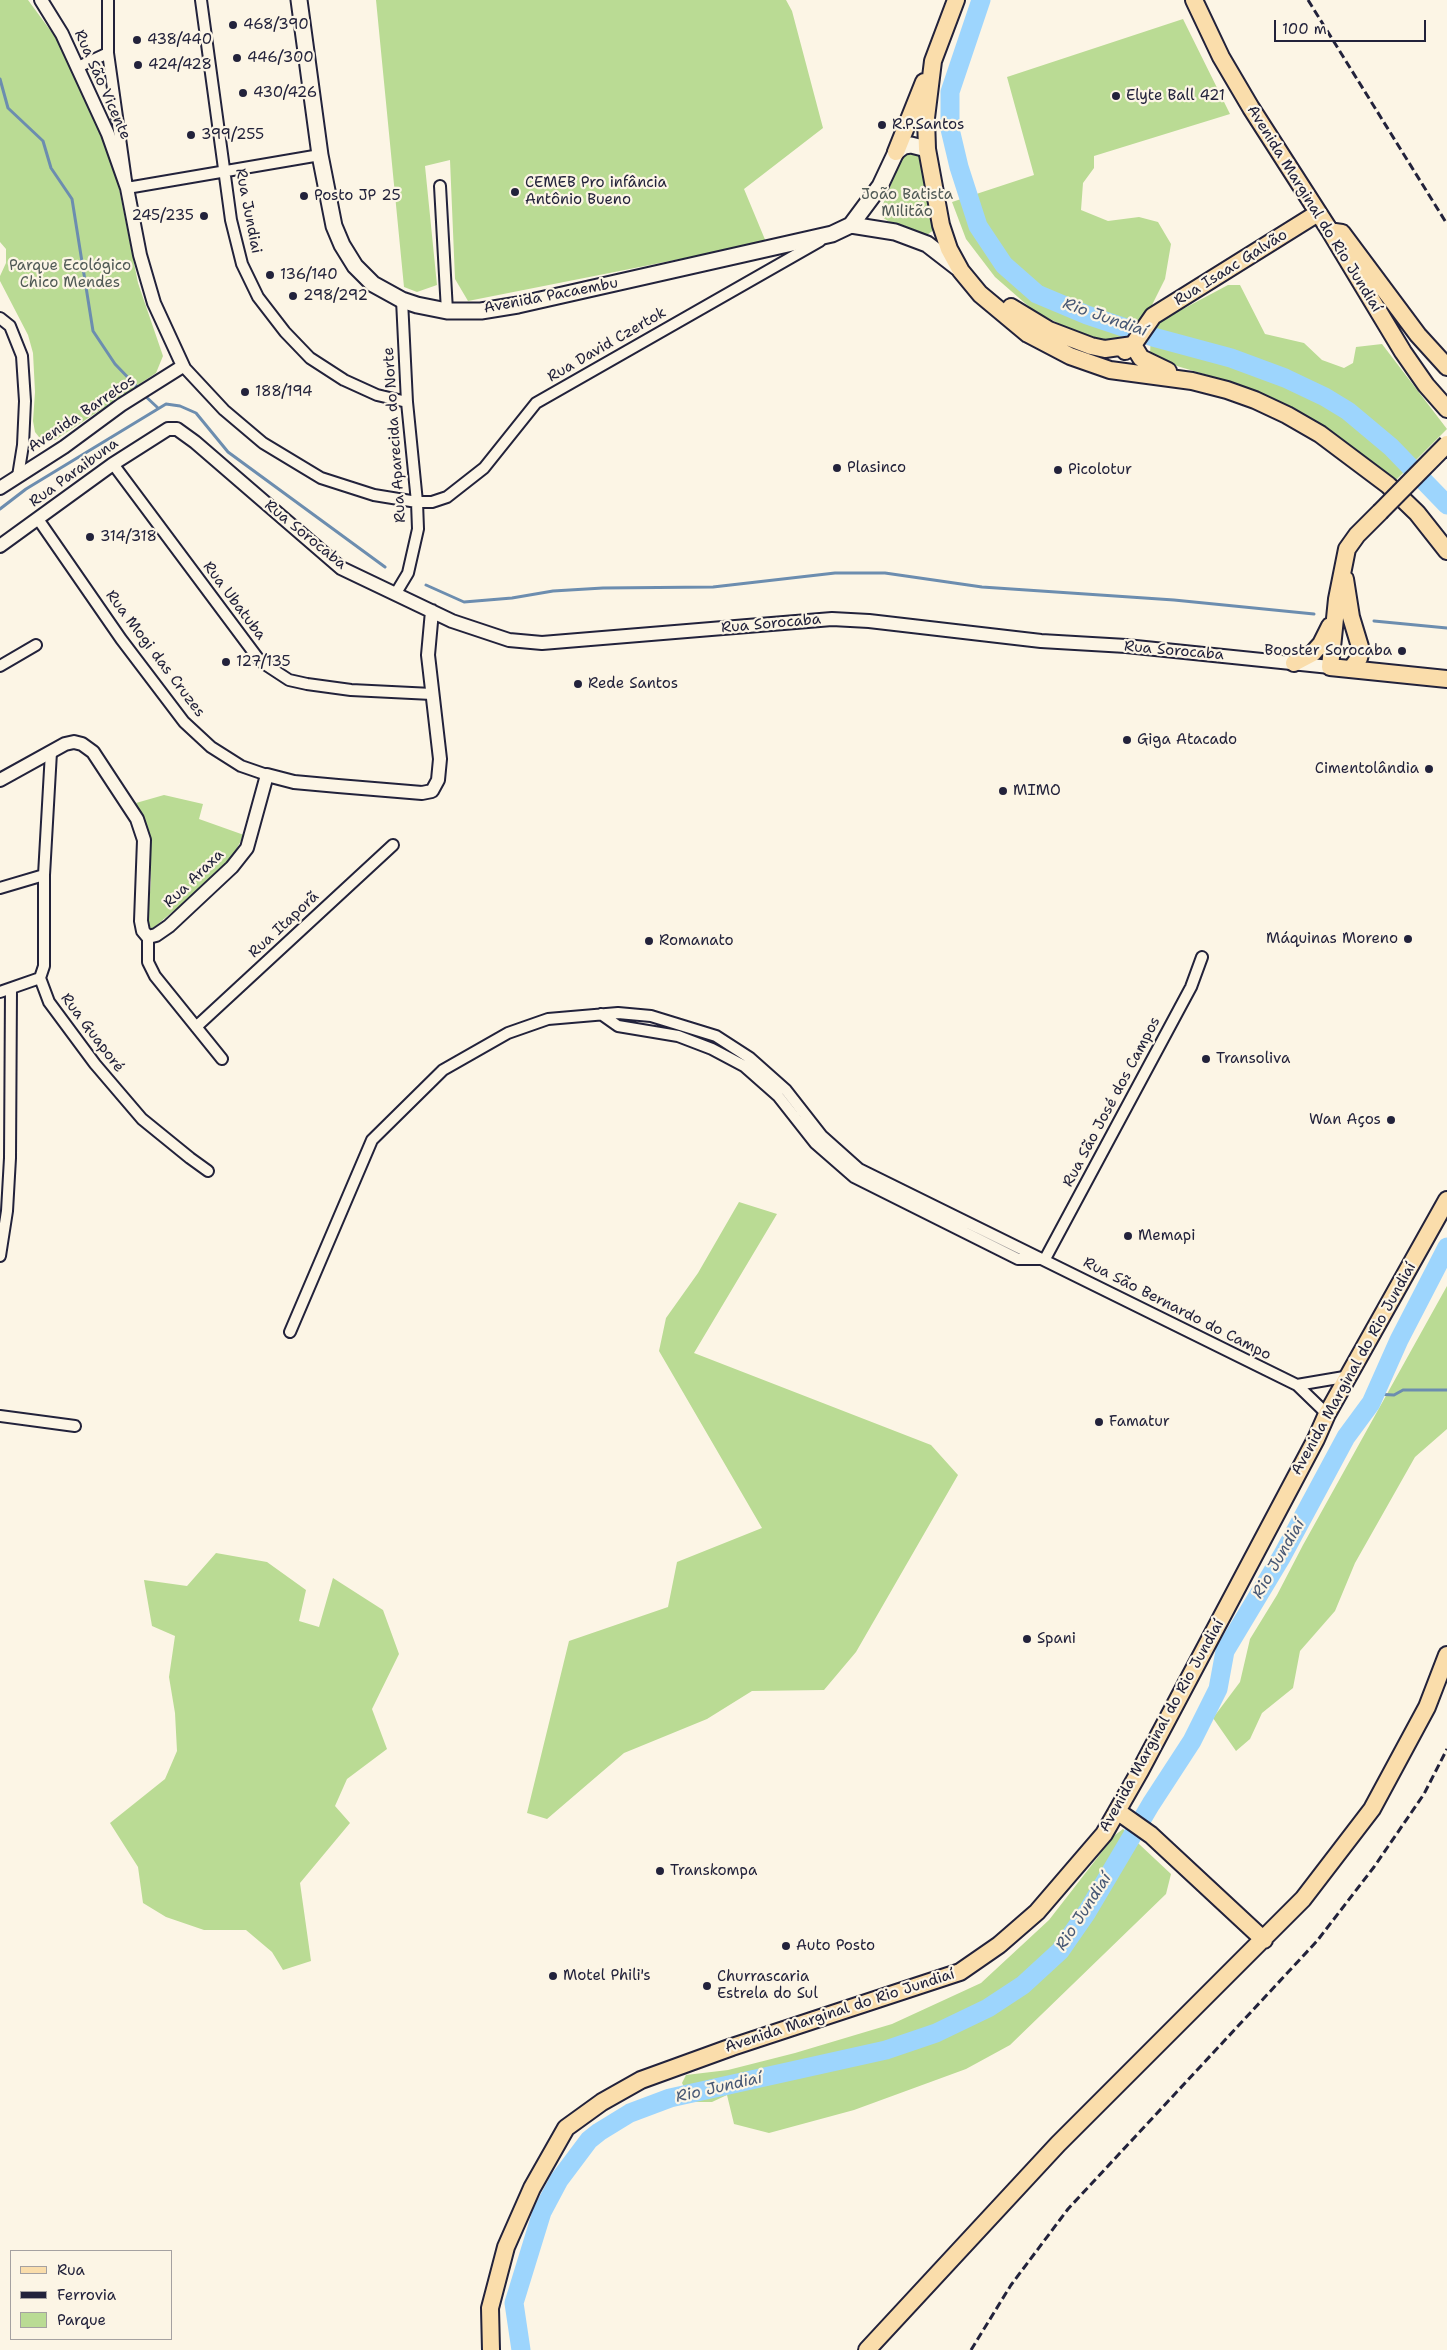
<!DOCTYPE html>
<meta charset="utf-8">
<style>
body{margin:0}
#map{position:relative;width:1447px;height:2350px;overflow:hidden;background:#fcf5e5;font-family:"Shantell Sans",sans-serif}
canvas{display:block}
.legend{position:absolute;left:10px;top:2250px;width:162px;height:90px;box-sizing:border-box;background:#fcf5e5;border:1px solid #a5a1a1;margin:0;padding:6px 9px;list-style:none;font-size:15px;color:#22223b}
.legend li{display:flex;align-items:center;gap:10px;height:25px}
.legend b{width:25px;border:1px solid #a5a1a1}
.scale{position:absolute;left:1274px;top:20px;width:152px;height:22px;box-sizing:border-box;border:2px solid #22223b;border-top:0;padding-left:6px;font-size:15px;line-height:18px;white-space:nowrap;color:#22223b;-webkit-text-stroke:4px #fcf5e5;paint-order:stroke}
</style>
<div id="map">
<canvas width="1447" height="2350"></canvas>
<ul class="legend">
<li><b style="height:6px;background:#faddab"></b>Rua</li>
<li><b style="height:6px;background:#22223b"></b>Ferrovia</li>
<li><b style="height:14px;background:#badb94"></b>Parque</li>
</ul>
<div class="scale">100 m</div>
</div>
<script>
const ctx = document.querySelector('canvas').getContext('2d');
ctx.lineJoin = 'round';
function paint(path, color) {
  ctx.fillStyle = color;
  ctx.fill(path, 'evenodd');
}
function toPath(rows) {
  const path = new Path2D();
  for (const r of rows) {
    path.moveTo(r[0], r[1]);
    for (let i = 2; i < r.length; i += 2) path.lineTo(r[i], r[i + 1]);
  }
  return path;
}
function strokePath(path, color, width, dash) {
  ctx.strokeStyle = color;
  ctx.lineWidth = width;
  ctx.lineCap = dash ? 'butt' : 'round';
  ctx.setLineDash(dash || []);
  ctx.stroke(path);
}
function write(font, color, halo, rows, align = 'center') {
  ctx.font = font + ' "Shantell Sans",sans-serif';
  ctx.lineWidth = 4.5;
  ctx.setLineDash([]);
  ctx.textBaseline = 'middle';
  ctx.strokeStyle = halo;
  ctx.fillStyle = color;
  for (const [text, x, y, turn = 0] of rows) {
    ctx.save();
    ctx.translate(x, y);
    ctx.rotate((+turn || 0) * Math.PI / 180);
    ctx.textAlign = isNaN(turn) ? turn : align;
    if (halo) ctx.strokeText(text, 0, 0);
    ctx.fillText(text, 0, 0);
    ctx.restore();
  }
}
const green = toPath([
 [0,0,28,0,56,38,107,146,119,188,138,283,163,356,156,373,55,440,48,440,39,437,35,432,33,421,35,392,33,353,28,335,0,281,0,276,6,263,6,249,0,242],
 [376,0,786,0,792,11,823,128,744,189,766,242,468,301,455,279,450,160,425,166,437,285,417,292,404,287],
 [1183,19,1230,114,1094,156,1094,168,1083,183,1081,210,1108,221,1139,217,1158,222,1171,244,1165,279,1150,309,1121,339,1101,340,1064,326,1034,311,995,277,966,239,952,202,1034,175,1007,77],
 [904,152,922,152,935,229,927,235,891,223,882,217,881,209],
 [1228,285,1240,285,1265,334,1304,343,1322,360,1344,368,1353,363,1356,347,1382,344,1447,429,1396,480,1331,431,1238,384,1170,364,1150,356,1151,326],
 [164,795,203,804,199,819,244,835,231,859,201,888,152,929,147,924,151,882,150,840,136,803],
 [739,1202,777,1214,694,1353,931,1445,958,1475,856,1652,824,1690,752,1691,707,1719,624,1753,547,1819,527,1813,569,1641,668,1607,677,1562,762,1528,659,1351,666,1318,698,1273],
 [1447,1286,1447,1429,1415,1457,1355,1563,1335,1611,1300,1651,1293,1688,1262,1713,1250,1739,1236,1751,1213,1718,1240,1682,1250,1639,1277,1595,1303,1545],
 [216,1553,267,1562,306,1590,299,1621,319,1627,333,1578,383,1610,399,1654,372,1709,387,1749,347,1779,335,1806,350,1823,300,1883,311,1961,283,1970,272,1952,246,1930,204,1930,166,1917,143,1903,138,1867,110,1823,165,1779,177,1751,175,1713,169,1677,175,1636,152,1626,144,1580,187,1586],
 [1123,1829,1171,1874,1166,1894,1010,2045,966,2069,854,2110,769,2133,734,2124,727,2095,712,2102,692,2102,682,2083,686,2075,728,2070,795,2053,892,2024,981,1983,1049,1920,1115,1835]
]);
const stream = toPath([
 [0,79,8,108,43,141,51,168,72,199,93,331,115,364,139,389],
 [143,394,158,408],
 [0,509,26,489,166,404,180,406,196,413,228,452,385,567],
 [426,585,464,602,512,598,553,591,603,588,713,587,835,573,885,573,982,587,1174,600,1314,614],
 [1374,621,1447,628],
 [1375,1394,1394,1395,1403,1390,1447,1390]
]);
const river = toPath([
 [981,0,950,92,950,129,959,167,978,226,1004,265,1037,294,1087,315,1153,337,1231,358,1285,378,1325,397,1348,411,1391,447,1447,505],
 [521,2350,514,2303,542,2212,559,2180,589,2140,599,2132,630,2113,670,2098,886,2050,936,2033,988,2008,1023,1985,1060,1951,1087,1912,1151,1804,1192,1741,1218,1689,1225,1651,1282,1556,1346,1437,1371,1403,1399,1340,1447,1247]
]);
const minor = toPath([
 [108,0,108,53,127,188,320,155],
 [201,0,231,220,242,264,258,297,285,332,310,358,344,380,377,395,407,402],
 [78,67,108,53],
 [440,186,447,311],
 [0,318,10,326,22,356,25,401,23,445,18,476],
 [183,366,224,410,263,443,321,478,374,495,417,502,432,502,447,497,484,468,536,403,820,241],
 [113,464,260,661,289,680,307,684,351,690,432,694],
 [38,519,121,639,184,722,211,747,241,766,267,775],
 [396,593,408,573,418,529,417,502,407,402,402,300],
 [0,666,36,645],
 [51,752,44,875,44,966,40,978,49,1002,95,1064,142,1119,190,1158,208,1171],
 [0,888,44,875],
 [148,937,148,962,155,976,222,1059],
 [0,992,40,978],
 [601,1014,618,1026,678,1036,712,1049,744,1066,778,1096,815,1143,854,1177,1018,1259,1041,1259],
 [196,1027,393,845],
 [0,1256,7,1211,10,1158,11,990],
 [1045,1259,1191,987,1202,957],
 [290,1332,372,1140,443,1070,508,1033,548,1019,618,1013,651,1016,716,1036,750,1058,786,1090,822,1136,859,1169,1297,1385,1327,1414],
 [1297,1385,1350,1376],
 [0,1416,75,1426]
]);
const tertiary = toPath([
 [0,488,64,447,121,405,183,366,154,303,140,255,127,188,108,134,62,34,41,0],
 [0,546,113,464,168,429,177,429,195,442,341,568,452,621,509,640,542,643,832,619,869,621,1041,641,1126,646,1330,667],
 [0,780,65,744,74,742,82,744,93,752,137,819,144,840,141,921,143,931,148,937,156,935,169,926,232,867,247,848,267,775,294,782,338,786,422,793,432,791,438,780,440,759,428,655,432,611]
]);
const secondary = toPath([
 [299,0,320,155,334,226,342,245,355,266,373,284,402,300,417,305,447,311,481,311,518,305,832,234,851,225,880,186,896,152,904,146,911,145,927,149],
 [851,225,895,232,927,244,958,268]
]);
const primary = toPath([
 [956,0,933,61,926,118,927,149,941,225,949,249,961,271,980,294,1028,334,1070,356,1110,370,1192,381,1227,390,1255,400,1287,415,1320,434,1388,485,1417,513,1447,551],
 [1194,0,1221,57,1251,108,1330,231,1403,352,1426,385,1447,409],
 [896,152,924,82],
 [1335,232,1342,233,1418,335,1447,367],
 [1011,307,1049,330,1091,346,1105,349,1133,345],
 [1133,345,1141,358,1168,371],
 [1125,351,1133,345,1153,316,1318,213],
 [1380,512,1357,535,1347,549,1337,599,1330,667,1447,679],
 [1345,579,1351,617,1361,650,1359,658,1351,669],
 [1294,663,1313,653,1321,644,1330,626],
 [1117,1811,1151,1835,1264,1940],
 [491,2350,490,2308,506,2247,532,2188,566,2128,602,2102,641,2080,732,2047,960,1972,999,1945,1037,1912,1104,1834,1140,1771,1316,1439,1327,1414,1447,1200],
 [867,2350,1058,2144,1303,1899,1372,1809,1427,1707,1447,1655]
]);
const rail = toPath([
 [1308,0,1447,224],
 [971,2350,1011,2285,1068,2209,1317,1941,1374,1867,1424,1794,1447,1749]
]);
const primaryBridge = toPath([
 [1380,512,1447,444]
]);
const markers = [
 [233,25,5,"#22223b"],
 [137,40,5,"#22223b"],
 [237,58,5,"#22223b"],
 [138,65,5,"#22223b"],
 [243,93,5,"#22223b"],
 [1116,96,5,"#22223b"],
 [882,125,5,"#22223b"],
 [191,135,5,"#22223b"],
 [515,192,5,"#22223b"],
 [304,196,5,"#22223b"],
 [204,216,5,"#22223b"],
 [270,275,5,"#22223b"],
 [293,296,5,"#22223b"],
 [245,392,5,"#22223b"],
 [837,468,5,"#22223b"],
 [1058,470,5,"#22223b"],
 [90,537,5,"#22223b"],
 [1402,651,5,"#22223b"],
 [226,662,5,"#22223b"],
 [578,684,5,"#22223b"],
 [1127,740,5,"#22223b"],
 [1429,769,5,"#22223b"],
 [1003,791,5,"#22223b"],
 [1408,939,5,"#22223b"],
 [649,941,5,"#22223b"],
 [1206,1059,5,"#22223b"],
 [1391,1120,5,"#22223b"],
 [1128,1236,5,"#22223b"],
 [1099,1422,5,"#22223b"],
 [1027,1639,5,"#22223b"],
 [660,1871,5,"#22223b"],
 [786,1946,5,"#22223b"],
 [553,1976,5,"#22223b"],
 [707,1986,5,"#22223b"]
];
const poiNames = [
 ["468/390",243,25],
 ["438/440",147,40],
 ["446/300",247,58],
 ["424/428",148,65],
 ["430/426",253,93],
 ["Elyte Ball 421",1126,96],
 ["R.P.Santos",892,125],
 ["399/255",201,135],
 ["CEMEB Pro infância",525,183],
 ["Antônio Bueno",525,200],
 ["Posto JP 25",314,196],
 ["245/235",194,216,"right"],
 ["136/140",280,275],
 ["298/292",303,296],
 ["188/194",255,392],
 ["Plasinco",847,468],
 ["Picolotur",1068,470],
 ["314/318",100,537],
 ["Booster Sorocaba",1392,651,"right"],
 ["127/135",236,662],
 ["Rede Santos",588,684],
 ["Giga Atacado",1137,740],
 ["Cimentolândia",1419,769,"right"],
 ["MIMO",1013,791],
 ["Máquinas Moreno",1398,939,"right"],
 ["Romanato",659,941],
 ["Transoliva",1216,1059],
 ["Wan Aços",1381,1120,"right"],
 ["Memapi",1138,1236],
 ["Famatur",1109,1422],
 ["Spani",1037,1639],
 ["Transkompa",670,1871],
 ["Auto Posto",796,1946],
 ["Motel Phili's",563,1976],
 ["Churrascaria",717,1977],
 ["Estrela do Sul",717,1994]
];
const streetNames = [
 ["Rua São Vicente",102,85,66],
 ["Avenida Marginal do Rio Jundiaí",1314,209,58],
 ["Rua Jundiai",248,211,79],
 ["Rua Isaac Galvão",1231,268,-32],
 ["Avenida Pacaembu",551,296,-11],
 ["Rua David Czertok",607,345,-30],
 ["Avenida Barretos",82,414,-34],
 ["Rua Aparecida do Norte",395,435,-94],
 ["Rua Paraibuna",74,473,-36],
 ["Rua Sorocaba",305,535,39],
 ["Rua Ubatuba",234,601,53],
 ["Rua Sorocaba",771,624,-5],
 ["Rua Sorocaba",1174,651,5],
 ["Rua Mogi das Cruzes",155,654,53],
 ["Rua Araxa",194,879,-44],
 ["Rua Itaporã",284,925,-43],
 ["Rua Guaporé",92,1033,53],
 ["Rua São José dos Campos",1112,1102,-62],
 ["Rua São Bernardo do Campo",1177,1309,27],
 ["Avenida Marginal do Rio Jundiaí",1354,1369,-61],
 ["Avenida Marginal do Rio Jundiaí",1162,1726,-61],
 ["Avenida Marginal do Rio Jundiaí",840,2011,-18]
];
const parkNames = [
 ["João Batista",907,195],
 ["Militão",907,212],
 ["Parque Ecológico",70,266],
 ["Chico Mendes",70,283]
];
const waterNames = [
 ["Rio Jundiaí",1105,318,19],
 ["Rio Jundiaí",1279,1559,-60],
 ["Rio Jundiaí",1084,1912,-57],
 ["Rio Jundiaí",719,2088,-13]
];
paint(green, '#badb94');
strokePath(stream, '#6c8daf', 3);
strokePath(river, '#9dd5fd', 19);
strokePath(minor, '#22223b', 14);
strokePath(tertiary, '#22223b', 16);
strokePath(secondary, '#22223b', 19);
strokePath(primary, '#22223b', 20);
strokePath(minor, '#fcf5e5', 10);
strokePath(tertiary, '#fcf5e5', 12);
strokePath(secondary, '#fcf5e5', 15);
strokePath(primary, '#faddab', 16);
strokePath(rail, '#22223b', 3, [8, 4]);
strokePath(primaryBridge, '#22223b', 20, []);
strokePath(primaryBridge, '#faddab', 16);
for (const [x, y, r, color] of markers) {
  const dot = new Path2D();
  dot.arc(x, y, r, 0, 2 * Math.PI);
  ctx.fillStyle = color;
  ctx.fill(dot);
  strokePath(dot, '#fcf5e5', 2);
}
write('15px', '#22223b', '#fcf5e5', poiNames, 'left');
write('15px', '#22223b', '#fcf5e5', streetNames);
write('15px', '#505a56', '#fcf5e5', parkNames);
write('italic 16px', '#475875', '#fcf5e5', waterNames);
</script>
